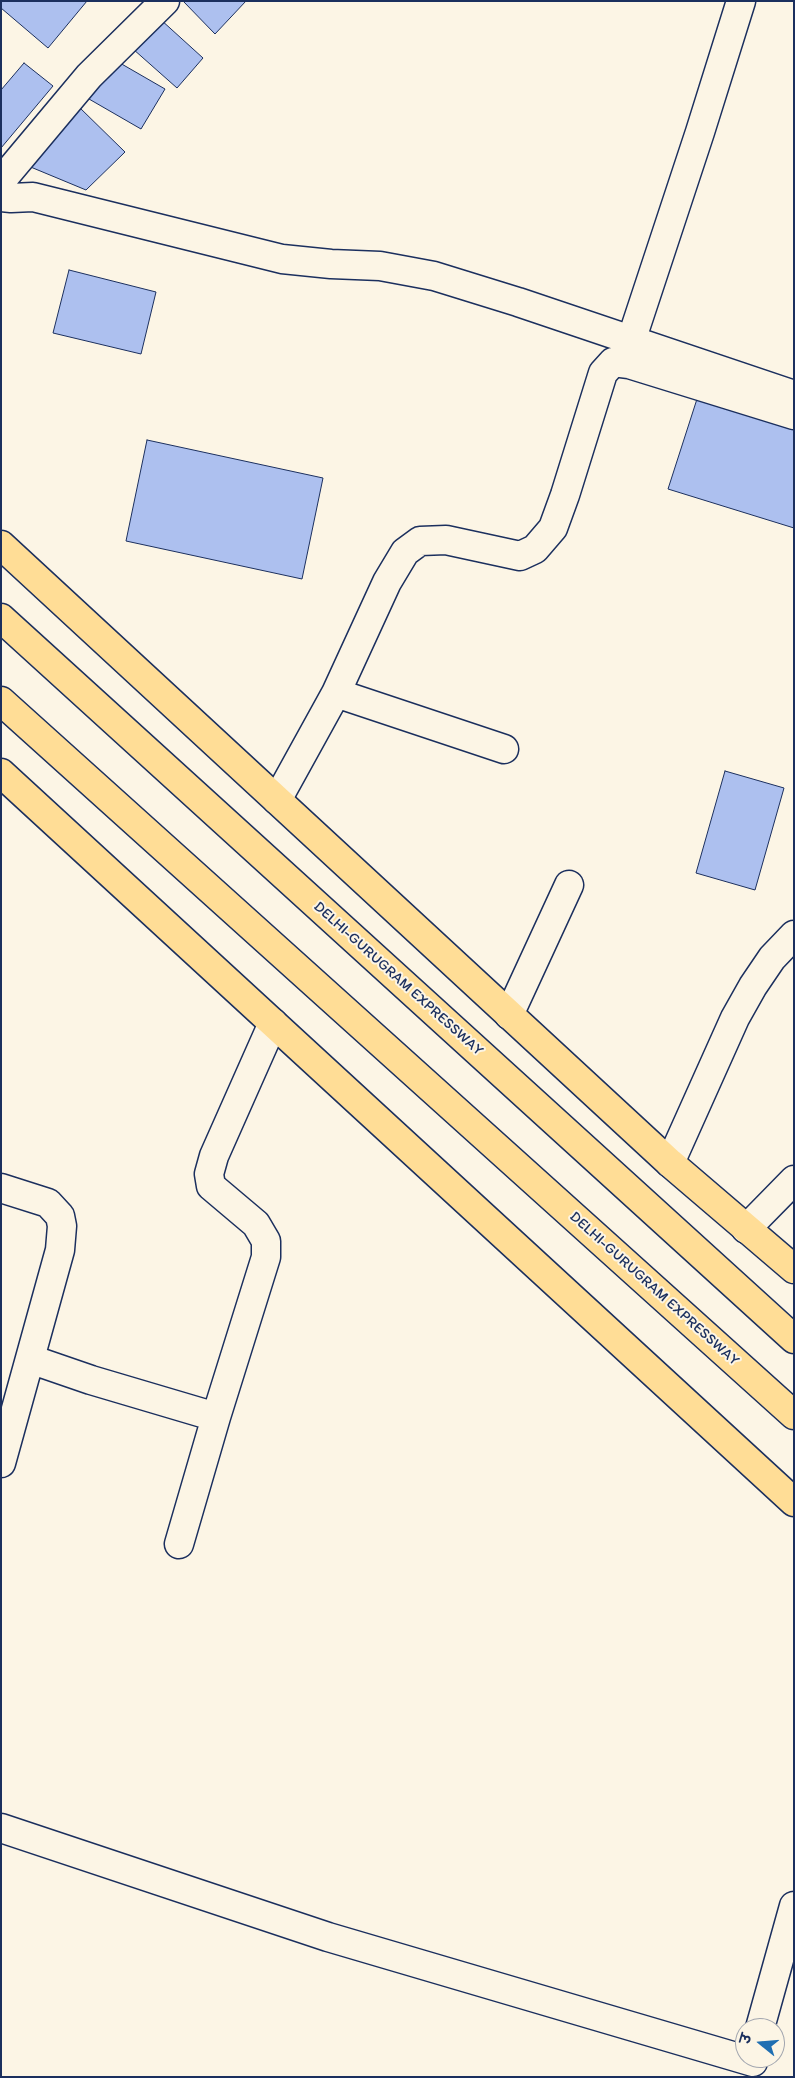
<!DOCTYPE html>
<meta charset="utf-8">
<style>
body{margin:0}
#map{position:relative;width:795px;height:2078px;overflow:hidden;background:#fcf5e5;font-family:Itim,"Playpen Sans Deva",sans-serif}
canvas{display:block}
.frame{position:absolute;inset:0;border:2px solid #1b2f5e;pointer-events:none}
.north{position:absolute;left:735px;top:2018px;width:50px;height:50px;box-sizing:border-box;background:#fcf5e5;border:1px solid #a2a6af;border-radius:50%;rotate:287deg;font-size:14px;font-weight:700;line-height:20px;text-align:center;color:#1b2f5e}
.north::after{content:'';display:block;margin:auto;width:18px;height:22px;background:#1f6fb2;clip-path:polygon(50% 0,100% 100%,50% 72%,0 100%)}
</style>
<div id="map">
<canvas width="795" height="2078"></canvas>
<div class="frame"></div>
<div class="north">उ</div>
</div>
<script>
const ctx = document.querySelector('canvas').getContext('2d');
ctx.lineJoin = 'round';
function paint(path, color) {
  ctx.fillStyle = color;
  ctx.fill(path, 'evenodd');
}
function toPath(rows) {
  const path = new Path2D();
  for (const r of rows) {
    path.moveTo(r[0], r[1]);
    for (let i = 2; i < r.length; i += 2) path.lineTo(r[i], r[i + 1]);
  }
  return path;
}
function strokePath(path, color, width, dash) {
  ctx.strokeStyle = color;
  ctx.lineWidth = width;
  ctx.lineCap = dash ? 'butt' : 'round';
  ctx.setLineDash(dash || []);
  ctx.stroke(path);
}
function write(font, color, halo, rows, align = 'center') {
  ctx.font = font + ' Itim,sans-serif';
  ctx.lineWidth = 4;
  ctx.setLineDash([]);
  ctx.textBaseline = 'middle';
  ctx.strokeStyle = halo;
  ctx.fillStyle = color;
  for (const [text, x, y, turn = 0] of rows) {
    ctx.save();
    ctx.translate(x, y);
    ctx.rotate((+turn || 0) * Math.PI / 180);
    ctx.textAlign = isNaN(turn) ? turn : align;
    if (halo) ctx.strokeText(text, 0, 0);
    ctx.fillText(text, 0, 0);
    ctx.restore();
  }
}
const building = toPath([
 [1,1,87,1,48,48,1,8,1,1],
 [183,1,246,1,215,34,183,1],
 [160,19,203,58,177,88,133,49,160,19],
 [113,59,165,89,141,129,89,99,113,59],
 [24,63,53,86,1,148,1,90,24,63],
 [78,106,125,152,86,190,21,163,78,106],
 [69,270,156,292,141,354,53,333,69,270],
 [697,399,794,430,794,528,668,489,697,399],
 [147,440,323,478,302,579,126,541,147,440],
 [725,771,784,788,755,890,696,873,725,771]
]);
const minor = toPath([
 [1,181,89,76,165,1],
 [1,197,11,198,33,197,282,259,331,264,380,266,434,276,518,302,794,395],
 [631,341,700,132,741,1],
 [336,693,504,749],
 [277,800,336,693,387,582,405,552,420,541,446,540,520,556,535,549,553,528,565,495,603,373,613,362,629,364,794,415],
 [509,1015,569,885],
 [670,1163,735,1018,753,986,772,958,794,935],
 [1,1188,48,1203,60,1216,62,1226,60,1250,1,1463],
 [746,1229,794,1180],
 [30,1359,91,1380,216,1417,266,1257,266,1241,256,1224,211,1186,209,1174,214,1156,273,1023],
 [179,1544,216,1417],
 [1,1828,328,1937,753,2062],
 [760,2028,794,1906]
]);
const major = toPath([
 [1,545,670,1163,794,1269],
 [1,773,794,1502]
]);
const highway = toPath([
 [1,618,794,1339],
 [1,701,794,1415]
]);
const streetNames = [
 ["DELHI-GURUGRAM EXPRESSWAY",398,979,42],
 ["DELHI-GURUGRAM EXPRESSWAY",654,1289,42]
];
paint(building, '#adc0ef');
strokePath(building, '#1b2f5e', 1);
strokePath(minor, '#1b2f5e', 31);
strokePath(major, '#1b2f5e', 31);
strokePath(highway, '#1b2f5e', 31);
strokePath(minor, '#fcf5e5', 28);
strokePath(major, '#ffdd96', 28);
strokePath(highway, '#ffdd96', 28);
write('15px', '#1b2f5e', '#fcf5e5', streetNames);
</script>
